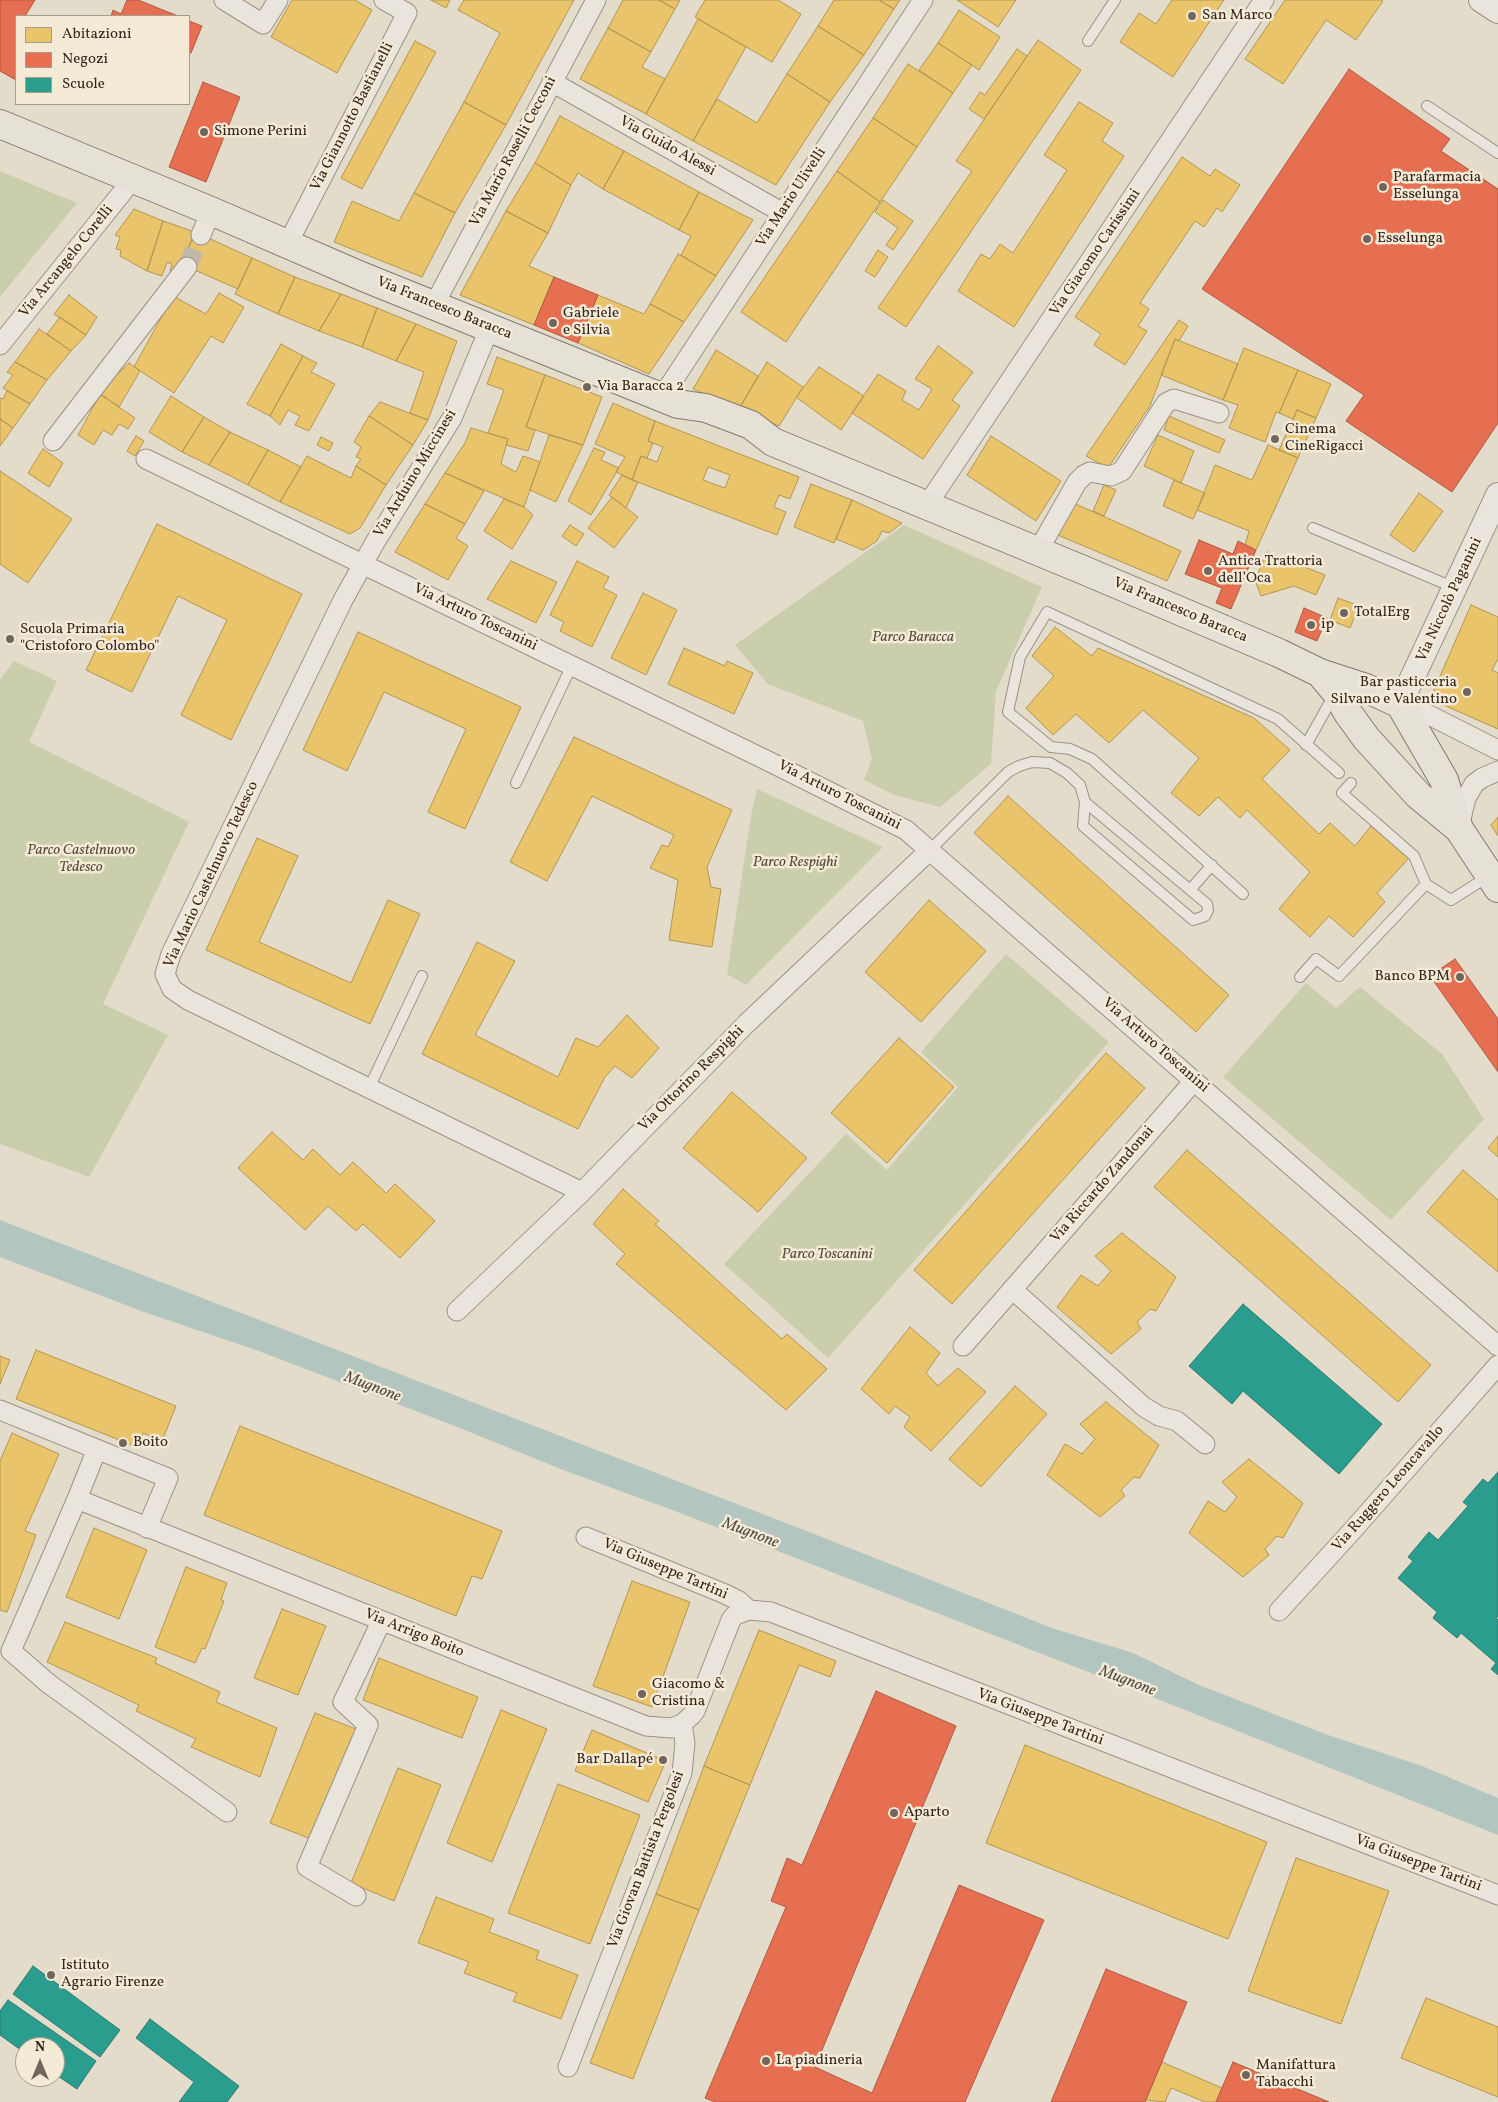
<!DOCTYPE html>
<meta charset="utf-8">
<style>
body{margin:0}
#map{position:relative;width:1498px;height:2102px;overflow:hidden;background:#e4dcca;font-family:Vollkorn,serif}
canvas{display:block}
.legend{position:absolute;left:15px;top:15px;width:175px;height:90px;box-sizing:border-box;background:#f5ead5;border:1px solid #a89c8d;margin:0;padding:6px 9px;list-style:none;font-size:15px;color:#342621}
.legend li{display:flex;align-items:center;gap:10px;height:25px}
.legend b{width:25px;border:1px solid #a89c8d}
.north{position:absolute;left:15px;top:2037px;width:50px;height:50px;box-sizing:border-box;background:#f5ead5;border:1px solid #a89c8d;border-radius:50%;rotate:0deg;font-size:14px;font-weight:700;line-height:20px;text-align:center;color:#342621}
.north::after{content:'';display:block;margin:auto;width:18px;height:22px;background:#72665c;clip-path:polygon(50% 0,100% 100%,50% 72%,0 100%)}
</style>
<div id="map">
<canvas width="1498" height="2102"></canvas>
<ul class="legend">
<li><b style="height:14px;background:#e9c46a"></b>Abitazioni</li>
<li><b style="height:14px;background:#e76f51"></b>Negozi</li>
<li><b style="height:14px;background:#2a9d8f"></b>Scuole</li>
</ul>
<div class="north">N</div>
</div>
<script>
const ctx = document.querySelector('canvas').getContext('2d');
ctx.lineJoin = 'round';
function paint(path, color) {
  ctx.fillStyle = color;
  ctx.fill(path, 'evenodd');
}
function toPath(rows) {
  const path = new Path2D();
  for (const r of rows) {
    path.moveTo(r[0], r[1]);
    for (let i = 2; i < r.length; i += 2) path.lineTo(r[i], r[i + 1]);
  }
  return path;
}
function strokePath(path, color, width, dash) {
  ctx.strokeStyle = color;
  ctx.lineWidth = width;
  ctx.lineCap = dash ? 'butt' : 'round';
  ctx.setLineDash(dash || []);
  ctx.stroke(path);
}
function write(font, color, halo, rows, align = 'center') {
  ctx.font = font + ' Vollkorn,serif';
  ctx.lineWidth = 5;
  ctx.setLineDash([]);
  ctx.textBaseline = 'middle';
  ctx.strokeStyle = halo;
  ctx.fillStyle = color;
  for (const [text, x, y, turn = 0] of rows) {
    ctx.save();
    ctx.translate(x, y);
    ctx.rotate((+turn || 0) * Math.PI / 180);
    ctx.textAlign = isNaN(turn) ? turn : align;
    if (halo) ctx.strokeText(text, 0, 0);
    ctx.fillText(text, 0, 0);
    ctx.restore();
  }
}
const green = toPath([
 [0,171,77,203,0,297],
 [904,525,1042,587,996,691,991,764,940,807,894,795,864,780,872,759,863,721,768,684,735,645],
 [14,661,57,681,29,742,189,822,103,1004,168,1035,89,1177,0,1144,0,680],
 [757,789,883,847,746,985,727,974,751,816],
 [1006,954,1109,1042,828,1358,724,1264,846,1134,887,1170,958,1087,921,1052],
 [1306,983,1336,1008,1360,987,1442,1054,1484,1119,1391,1220,1223,1077]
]);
const water = toPath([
 [0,1220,799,1528,1052,1628,1133,1653,1199,1685,1328,1735,1422,1766,1498,1798,1498,1835,1155,1698,675,1511,563,1470,455,1426,256,1350,144,1312,0,1257]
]);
const homes = toPath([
 [292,0,355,0,372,10,337,73,271,37,292,0],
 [431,0,450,0,446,8,431,0],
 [464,0,574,0,506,125,464,102,500,33,458,10,464,0],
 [623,0,659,0,675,9,651,52,608,28,623,0],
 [659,0,680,0,675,9,659,0],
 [705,0,778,0,801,14,772,62,695,17,705,0],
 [834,0,879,0,894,9,864,55,818,26,834,0],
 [879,0,900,0,894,9,879,0],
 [957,0,1016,0,998,27,957,0],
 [1172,0,1224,0,1173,77,1120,42,1139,13,1156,24,1172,0],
 [1285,0,1381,0,1383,1,1356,40,1326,20,1283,84,1245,59,1285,0],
 [959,10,1000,37,979,70,938,43,959,10],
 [698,19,746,47,693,141,646,114,698,19],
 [818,26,864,55,830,102,787,74,818,26],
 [608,28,651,52,642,67,665,79,646,114,580,79,608,28],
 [1038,40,1081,70,906,327,878,308,972,171,956,161,1038,40],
 [415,41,436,52,362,189,341,178,415,41],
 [938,43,972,65,953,93,919,70,938,43],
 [1017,49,1027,56,984,119,969,109,980,92,985,95,1017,49],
 [908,64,953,93,917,147,873,118,908,64],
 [787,74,830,102,776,185,693,141,717,99,757,123,787,74],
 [464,102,506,125,455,213,414,193,464,102],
 [1079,102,1113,123,1102,141,1124,156,1014,327,958,291,981,254,990,259,1000,244,1013,253,1067,170,1044,155,1079,102],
 [560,116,624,151,603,189,578,173,571,185,535,163,560,116],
 [873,118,917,147,880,202,837,171,873,118],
 [624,151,699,192,679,230,603,189,624,151],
 [1182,157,1210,176,1215,169,1240,185,1222,212,1217,208,1204,227,1195,221,1140,303,1149,309,1138,326,1147,331,1125,365,1094,345,1101,334,1075,317,1182,157],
 [535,163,571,185,548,233,506,211,535,163],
 [837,171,880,202,786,342,741,312,837,171],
 [699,192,753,220,716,276,681,255,691,236,679,230,699,192],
 [414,193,455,213,422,277,334,242,352,201,399,221,414,193],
 [883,200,913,221,893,250,886,245,898,228,875,212,883,200],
 [134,209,163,221,147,271,120,256,121,250,116,249,120,237,115,235,134,209],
 [506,211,548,233,529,266,554,277,534,325,460,295,506,211],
 [163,221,195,232,178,274,170,271,172,264,167,262,162,276,147,271,163,221],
 [195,232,252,258,238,289,181,264,195,232],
 [878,250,888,257,875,277,865,271,878,250],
 [678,254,716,276,684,322,650,304,678,254],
 [252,258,295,277,278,314,235,294,252,258],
 [295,277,341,294,319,331,278,314,295,277],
 [219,293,244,307,223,343,211,336,174,393,134,367,173,296,206,314,219,293],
 [341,294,377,308,362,347,319,331,341,294],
 [69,295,97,317,86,335,54,314,69,295],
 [598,295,644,314,650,304,684,322,649,374,578,343,598,295],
 [377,308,416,324,396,361,362,347,377,308],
 [60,317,86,335,71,351,47,334,60,317],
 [1179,320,1188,326,1179,341,1175,339,1150,406,1108,468,1086,456,1179,320],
 [416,324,457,341,428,420,410,413,424,372,396,361,416,324],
 [39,329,71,351,47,380,15,362,39,329],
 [1175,339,1238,364,1223,400,1161,375,1175,339],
 [281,344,303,356,270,416,247,404,281,344],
 [938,346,973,372,952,400,960,406,923,459,852,413,878,374,906,391,902,400,919,410,932,389,915,379,938,346],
 [1244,348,1298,370,1279,413,1276,412,1265,442,1229,428,1238,405,1223,400,1244,348],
 [716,350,758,376,739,409,693,389,716,350],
 [303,356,317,363,311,372,335,384,309,431,295,425,300,416,288,410,280,425,270,416,303,356],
 [497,357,545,375,526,427,535,430,528,451,506,445,508,439,488,433,504,390,487,384,497,357],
 [15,362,47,380,30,404,3,388,13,375,7,372,15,362],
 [767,362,803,387,779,426,739,409,767,362],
 [129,363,140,371,119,407,100,394,110,381,129,363],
 [819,367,864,396,841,430,796,397,819,367],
 [1298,370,1331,384,1316,418,1297,410,1293,419,1279,413,1298,370],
 [545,375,602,397,583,445,526,427,545,375],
 [7,391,30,404,13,428,0,419,0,398,3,399,7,391],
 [100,394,135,418,128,429,119,424,112,435,103,430,94,445,78,435,100,394],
 [171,396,204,417,182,452,149,432,171,396],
 [380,402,428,420,413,445,369,416,380,402],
 [613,403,655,421,648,441,653,443,647,458,641,456,632,480,616,472,625,457,595,444,613,403],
 [1297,410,1316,418,1298,458,1279,450,1297,410],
 [369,416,413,445,386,485,356,466,361,459,356,457,361,447,354,442,369,416],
 [1169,416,1225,440,1219,453,1164,430,1169,416],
 [204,417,230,432,209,465,182,452,204,417],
 [0,419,13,428,0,446,0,419],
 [655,421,799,477,790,499,779,495,774,507,786,512,777,535,632,480,641,456,657,462,663,447,648,441,655,421],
 [708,467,730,475,725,488,703,480,708,467],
 [471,428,508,439,501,464,516,472,523,456,540,462,524,507,445,473,465,443,471,428],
 [230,432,268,450,248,485,209,465,230,432],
 [549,435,583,445,556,502,530,490,549,435],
 [1158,435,1194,451,1181,483,1144,466,1158,435],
 [136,436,144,441,135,456,127,451,136,436],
 [991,436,1061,481,1036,521,967,475,991,436],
 [321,437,333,443,329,451,317,445,321,437],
 [1268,445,1298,458,1256,550,1245,545,1249,531,1197,510,1215,465,1252,480,1268,445],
 [594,448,605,452,601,460,619,468,591,515,568,501,594,448],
 [43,449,63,463,49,487,28,473,43,449],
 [268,450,301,467,280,502,248,485,268,450],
 [307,456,351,478,356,466,386,485,360,528,350,534,280,502,307,456],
 [0,471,72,519,28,583,0,564,0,471],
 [445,473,484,491,465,524,425,504,445,473],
 [622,475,638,482,626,508,609,495,622,475],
 [1174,480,1205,493,1193,519,1163,506,1174,480],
 [811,484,852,500,834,543,794,527,811,484],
 [1104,485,1116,490,1104,516,1093,511,1104,485],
 [1419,493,1443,511,1414,552,1390,535,1419,493],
 [612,497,638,517,614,548,588,528,612,497],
 [504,499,524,507,533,515,512,549,484,531,504,499],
 [852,500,902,523,889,533,882,531,877,541,863,550,836,539,852,500],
 [1069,501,1181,551,1167,581,1053,533,1069,501],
 [425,504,465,524,456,538,468,546,448,580,395,552,425,504],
 [157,524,302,594,231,740,181,715,227,620,200,607,178,596,132,692,86,670,157,524],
 [570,525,584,534,576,546,562,536,570,525],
 [1267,552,1325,575,1316,595,1294,586,1261,596,1255,580,1267,552],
 [511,561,557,582,536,623,487,599,511,561],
 [577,561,609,577,603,588,617,595,592,647,560,631,564,622,550,615,577,561],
 [643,593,677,610,646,675,611,658,643,593],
 [1338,598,1359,606,1350,628,1330,620,1338,598],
 [1471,605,1498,617,1498,659,1492,670,1498,673,1498,729,1430,699,1471,605],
 [1055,627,1092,656,1098,648,1254,718,1290,750,1262,779,1319,834,1330,823,1355,846,1371,826,1409,858,1377,893,1385,902,1353,937,1329,916,1310,937,1279,909,1310,872,1247,810,1240,818,1218,797,1199,816,1171,793,1199,758,1143,710,1109,743,1076,714,1053,735,1026,708,1054,676,1032,656,1055,627],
 [358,632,521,707,465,829,428,812,466,729,384,692,347,771,303,750,358,632],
 [684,648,725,666,727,661,753,673,734,714,668,684,684,648],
 [574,737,732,810,707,867,711,887,721,889,712,947,669,940,678,880,650,868,662,845,668,847,674,835,592,796,547,881,510,862,574,737],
 [1008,796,1229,995,1196,1032,974,833,1008,796],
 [1498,817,1498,836,1491,825,1498,817],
 [257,838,298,856,259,942,351,983,388,900,420,914,370,1024,206,950,257,838],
 [929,900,986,951,921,1022,865,972,929,900],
 [477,942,515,961,475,1035,558,1077,576,1038,598,1047,627,1015,659,1048,632,1078,615,1066,605,1077,578,1129,422,1054,477,942],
 [899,1038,954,1087,887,1163,831,1113,899,1038],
 [1106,1053,1145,1088,952,1304,914,1270,1106,1053],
 [732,1092,807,1158,758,1212,683,1148,732,1092],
 [272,1132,303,1160,313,1149,340,1175,353,1162,386,1193,395,1184,435,1221,400,1258,363,1224,356,1231,328,1206,305,1230,238,1168,272,1132],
 [1498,1136,1498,1157,1488,1148,1498,1136],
 [1187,1150,1431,1365,1398,1402,1154,1187,1187,1150],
 [1463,1170,1498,1200,1498,1272,1427,1212,1463,1170],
 [623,1189,659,1221,655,1224,782,1339,787,1334,827,1369,786,1410,616,1264,625,1254,593,1224,623,1189],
 [1122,1233,1176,1277,1156,1311,1150,1309,1137,1322,1141,1329,1111,1354,1057,1307,1081,1275,1098,1286,1111,1271,1095,1256,1122,1233],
 [910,1327,940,1353,926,1373,938,1386,958,1368,986,1392,931,1451,904,1427,910,1417,895,1406,889,1414,861,1389,910,1327],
 [36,1350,176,1406,162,1441,143,1433,137,1447,16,1399,36,1350],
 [0,1356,10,1360,0,1384,0,1356],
 [1015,1386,1047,1414,981,1487,949,1459,1015,1386],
 [1106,1402,1159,1445,1140,1478,1134,1477,1121,1490,1125,1496,1100,1517,1047,1475,1065,1444,1082,1454,1095,1439,1080,1424,1106,1402],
 [240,1426,502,1531,482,1579,472,1576,456,1616,204,1515,240,1426],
 [12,1433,59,1454,25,1531,36,1535,7,1612,0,1610,0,1461,12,1433],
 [1249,1459,1303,1503,1283,1538,1277,1536,1265,1549,1269,1555,1243,1577,1189,1533,1208,1501,1225,1512,1237,1497,1222,1482,1249,1459],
 [94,1528,147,1550,119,1619,66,1597,94,1528],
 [186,1567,227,1583,221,1600,224,1601,205,1649,202,1648,195,1663,155,1647,186,1567],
 [632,1581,690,1602,652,1707,593,1686,632,1581],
 [282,1609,326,1626,298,1695,254,1678,282,1609],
 [65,1622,157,1658,155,1663,220,1692,216,1702,277,1728,260,1777,191,1747,196,1739,136,1711,139,1705,47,1662,65,1622],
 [759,1630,836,1661,830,1677,799,1665,750,1785,704,1766,759,1630],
 [379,1658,478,1697,462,1738,363,1700,379,1658],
 [501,1710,547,1729,492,1862,447,1843,501,1710],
 [315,1713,356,1729,311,1839,270,1823,315,1713],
 [592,1730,666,1761,648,1802,575,1771,592,1730],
 [1025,1745,1267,1842,1228,1939,986,1843,1025,1745],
 [704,1766,750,1785,699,1910,656,1894,704,1766],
 [398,1768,441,1785,394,1901,351,1883,398,1768],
 [558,1784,640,1815,590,1944,508,1913,558,1784],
 [1296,1858,1389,1891,1341,2024,1248,1991,1296,1858],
 [656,1894,699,1910,633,2079,590,2063,656,1894],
 [436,1897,494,1919,489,1932,539,1951,536,1959,578,1975,561,2019,513,2001,517,1993,464,1973,469,1962,418,1943,436,1897],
 [1426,1998,1498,2027,1498,2097,1401,2058,1426,1998],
 [1162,2062,1222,2088,1216,2102,1205,2102,1171,2088,1165,2102,1146,2100,1162,2062]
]);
const shops = toPath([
 [0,0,35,0,25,16,16,16,16,80,0,71,0,0],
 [127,0,138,0,178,16,111,16,113,10,121,14,127,0],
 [189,21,202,26,191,53,189,53,189,21],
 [1349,69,1450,139,1441,151,1498,189,1498,423,1452,492,1346,421,1364,395,1202,289,1349,69],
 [203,82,240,97,206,182,169,167,203,82],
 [554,277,598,295,578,343,534,325,554,277],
 [1199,540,1233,554,1238,541,1256,550,1231,609,1216,603,1222,588,1185,574,1199,540],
 [1304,608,1327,618,1317,641,1295,632,1304,608],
 [1455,959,1498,1019,1498,1072,1430,976,1455,959],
 [876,1691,956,1726,815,2067,872,2093,959,1885,1044,1920,965,2102,715,2102,705,2098,786,1907,771,1901,787,1858,802,1865,876,1691],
 [1106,1969,1187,2002,1145,2102,1051,2102,1106,1969],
 [1233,2062,1329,2102,1216,2102,1233,2062]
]);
const schools = toPath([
 [1243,1304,1382,1424,1339,1474,1243,1391,1232,1404,1189,1366,1243,1304],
 [1498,1472,1498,1616,1496,1618,1498,1620,1498,1675,1491,1669,1496,1663,1461,1633,1457,1638,1433,1618,1437,1612,1398,1578,1413,1561,1408,1557,1429,1532,1438,1540,1468,1506,1463,1502,1483,1479,1488,1483,1498,1472],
 [33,1966,120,2030,100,2057,13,1994,33,1966],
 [8,2000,96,2061,77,2089,55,2074,55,2047,25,2047,25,2053,0,2035,0,2011,8,2000],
 [150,2019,239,2086,227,2102,179,2102,194,2082,136,2038,150,2019]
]);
const minorTunnel = toPath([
 [187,267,201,235]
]);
const service = toPath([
 [1088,41,1115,0],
 [1427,106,1498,153],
 [1313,528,1455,588],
 [1306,745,1334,695],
 [516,783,572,665],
 [1351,783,1342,793,1414,856,1426,884],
 [930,850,1008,772,1019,766,1032,762,1050,763,1067,773,1080,785,1085,802,1207,904,1208,910,1205,916,1193,920,1083,826,1085,802],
 [1190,890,1212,865],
 [1243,894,1092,759,1070,749,1051,747,1008,712,1020,657,1047,612,1278,719,1339,773],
 [1300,977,1316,959,1339,976,1426,884,1451,900,1489,876],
 [369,1088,422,976]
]);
const minor = toPath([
 [224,0,263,24,278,0],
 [552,82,783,213],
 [201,235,211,211],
 [287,245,407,13,384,0],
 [434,305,596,0],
 [490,327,452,418,374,544,343,600,171,954,165,974,172,989,188,1000,582,1192],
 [0,345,133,179],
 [662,397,923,0],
 [53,441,187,267],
 [146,459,766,760,906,830,1498,1346],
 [927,505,1264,0],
 [1038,551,1077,482,1084,475,1090,472,1111,476,1122,471,1166,403,1174,399,1219,413],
 [1400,704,1427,714,1498,750],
 [1459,827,1466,798,1474,784,1482,778,1498,771],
 [1012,1289,1144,1407,1159,1416,1177,1421,1205,1444],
 [457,1311,582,1192,746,1024,930,850],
 [963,1346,1194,1081],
 [0,1410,168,1478,147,1528],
 [97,1449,77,1499,646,1726,671,1728,682,1724,691,1716,695,1711,731,1620,735,1615,749,1610,771,1612,1498,1895],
 [77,1499,11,1651,49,1684,227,1812],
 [586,1537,725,1594,739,1601,749,1610],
 [1279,1611,1352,1531,1498,1365],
 [356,1896,307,1867,368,1725,343,1702,381,1622],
 [568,2067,682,1773,685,1743,682,1724]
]);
const tertiary = toPath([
 [1481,0,1498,11],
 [1400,704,1498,495]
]);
const primary = toPath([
 [0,124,211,211,361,276,678,404,706,408,751,425,773,442,1081,569,1279,653,1320,673,1366,688,1400,704,1444,780,1459,829],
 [1320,673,1336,692,1348,713,1366,738,1418,795,1459,829,1498,888]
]);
const markers = [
 [1192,16,5,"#72665c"],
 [204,132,5,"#72665c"],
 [1383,187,5,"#72665c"],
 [1367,239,5,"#72665c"],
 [553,323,5,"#72665c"],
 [587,387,5,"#72665c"],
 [1275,439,5,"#72665c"],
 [1208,571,5,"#72665c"],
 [1344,613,5,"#72665c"],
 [1311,625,5,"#72665c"],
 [10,639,5,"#72665c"],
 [1467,692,5,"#72665c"],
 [1460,977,5,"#72665c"],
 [123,1443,5,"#72665c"],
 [642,1694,5,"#72665c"],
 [663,1760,5,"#72665c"],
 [894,1813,5,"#72665c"],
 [51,1975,5,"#72665c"],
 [766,2061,5,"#72665c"],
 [1246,2075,5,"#72665c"]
];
const poiNames = [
 ["San Marco",1202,16],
 ["Simone Perini",214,132],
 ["Parafarmacia",1393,178],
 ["Esselunga",1393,195],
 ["Esselunga",1377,239],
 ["Gabriele",563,314],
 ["e Silvia",563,331],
 ["Via Baracca 2",597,387],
 ["Cinema",1285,430],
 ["CineRigacci",1285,447],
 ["Antica Trattoria",1218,562],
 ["dell’Oca",1218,579],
 ["TotalErg",1354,613],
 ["ip",1321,625],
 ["Scuola Primaria",20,630],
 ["\"Cristoforo Colombo\"",20,647],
 ["Bar pasticceria",1457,683,"right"],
 ["Silvano e Valentino",1457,700,"right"],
 ["Banco BPM",1450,977,"right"],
 ["Boito",133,1443],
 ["Giacomo &",652,1685],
 ["Cristina",652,1702],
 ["Bar Dallapé",653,1760,"right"],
 ["Aparto",904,1813],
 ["Istituto",61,1966],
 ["Agrario Firenze",61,1983],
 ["La piadineria",776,2061],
 ["Manifattura",1256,2066],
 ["Tabacchi",1256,2083]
];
const streetNames = [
 ["Via Giannotto Bastianelli",353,117,-63],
 ["Via Guido Alessi",667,147,29],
 ["Via Mario Roselli Cecconi",514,152,-62],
 ["Via Mario Ulivelli",792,198,-57],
 ["Via Giacomo Carissimi",1096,253,-56],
 ["Via Arcangelo Corelli",67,262,-51],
 ["Via Francesco Baracca",444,309,22],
 ["Via Arduino Miccinesi",416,474,-59],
 ["Via Niccolò Paganini",1450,600,-65],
 ["Via Francesco Baracca",1180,611,23],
 ["Via Arturo Toscanini",475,618,26],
 ["Via Arturo Toscanini",839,796,27],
 ["Via Mario Castelnuovo Tedesco",212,875,-65],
 ["Via Arturo Toscanini",1155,1046,41],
 ["Via Ottorino Respighi",692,1079,-45],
 ["Via Riccardo Zandonai",1103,1185,-49],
 ["Via Ruggero Leoncavallo",1389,1489,-49],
 ["Via Giuseppe Tartini",665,1570,23],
 ["Via Arrigo Boito",414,1634,22],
 ["Via Giuseppe Tartini",1040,1718,21],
 ["Via Giovan Battista Pergolesi",647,1860,-69],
 ["Via Giuseppe Tartini",1418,1864,21]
];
const parkNames = [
 ["Parco Baracca",913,638],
 ["Parco Castelnuovo",81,851],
 ["Tedesco",81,868],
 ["Parco Respighi",795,863],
 ["Parco Toscanini",827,1255]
];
const waterNames = [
 ["Mugnone",372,1388,21],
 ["Mugnone",750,1534,21],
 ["Mugnone",1127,1682,21]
];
paint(green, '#cacead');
paint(water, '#b2c5bf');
paint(homes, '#e9c46a');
strokePath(homes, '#b39554', 1);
paint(shops, '#e76f51');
strokePath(shops, '#b15943', 1);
paint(schools, '#2a9d8f');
strokePath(schools, '#2d796e', 1);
strokePath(minorTunnel, '#c1b8a8', 19, [19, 9]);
strokePath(service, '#989287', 12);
strokePath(minor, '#989287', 21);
strokePath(tertiary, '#989287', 26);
strokePath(primary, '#807a70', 30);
strokePath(service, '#eae5dc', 10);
strokePath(minor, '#eae5dc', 19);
strokePath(tertiary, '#eae5dc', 24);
strokePath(primary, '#e6e1d7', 28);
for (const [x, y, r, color] of markers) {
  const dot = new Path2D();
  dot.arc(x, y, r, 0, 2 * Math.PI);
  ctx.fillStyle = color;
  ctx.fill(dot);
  strokePath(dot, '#f5ead5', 2);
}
write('15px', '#342621', '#f5ead5', poiNames, 'left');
write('15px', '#342621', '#f5ead5', streetNames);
write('italic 15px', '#544d3e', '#f5ead5', parkNames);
write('italic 16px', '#4e4b47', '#f5ead5', waterNames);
</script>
